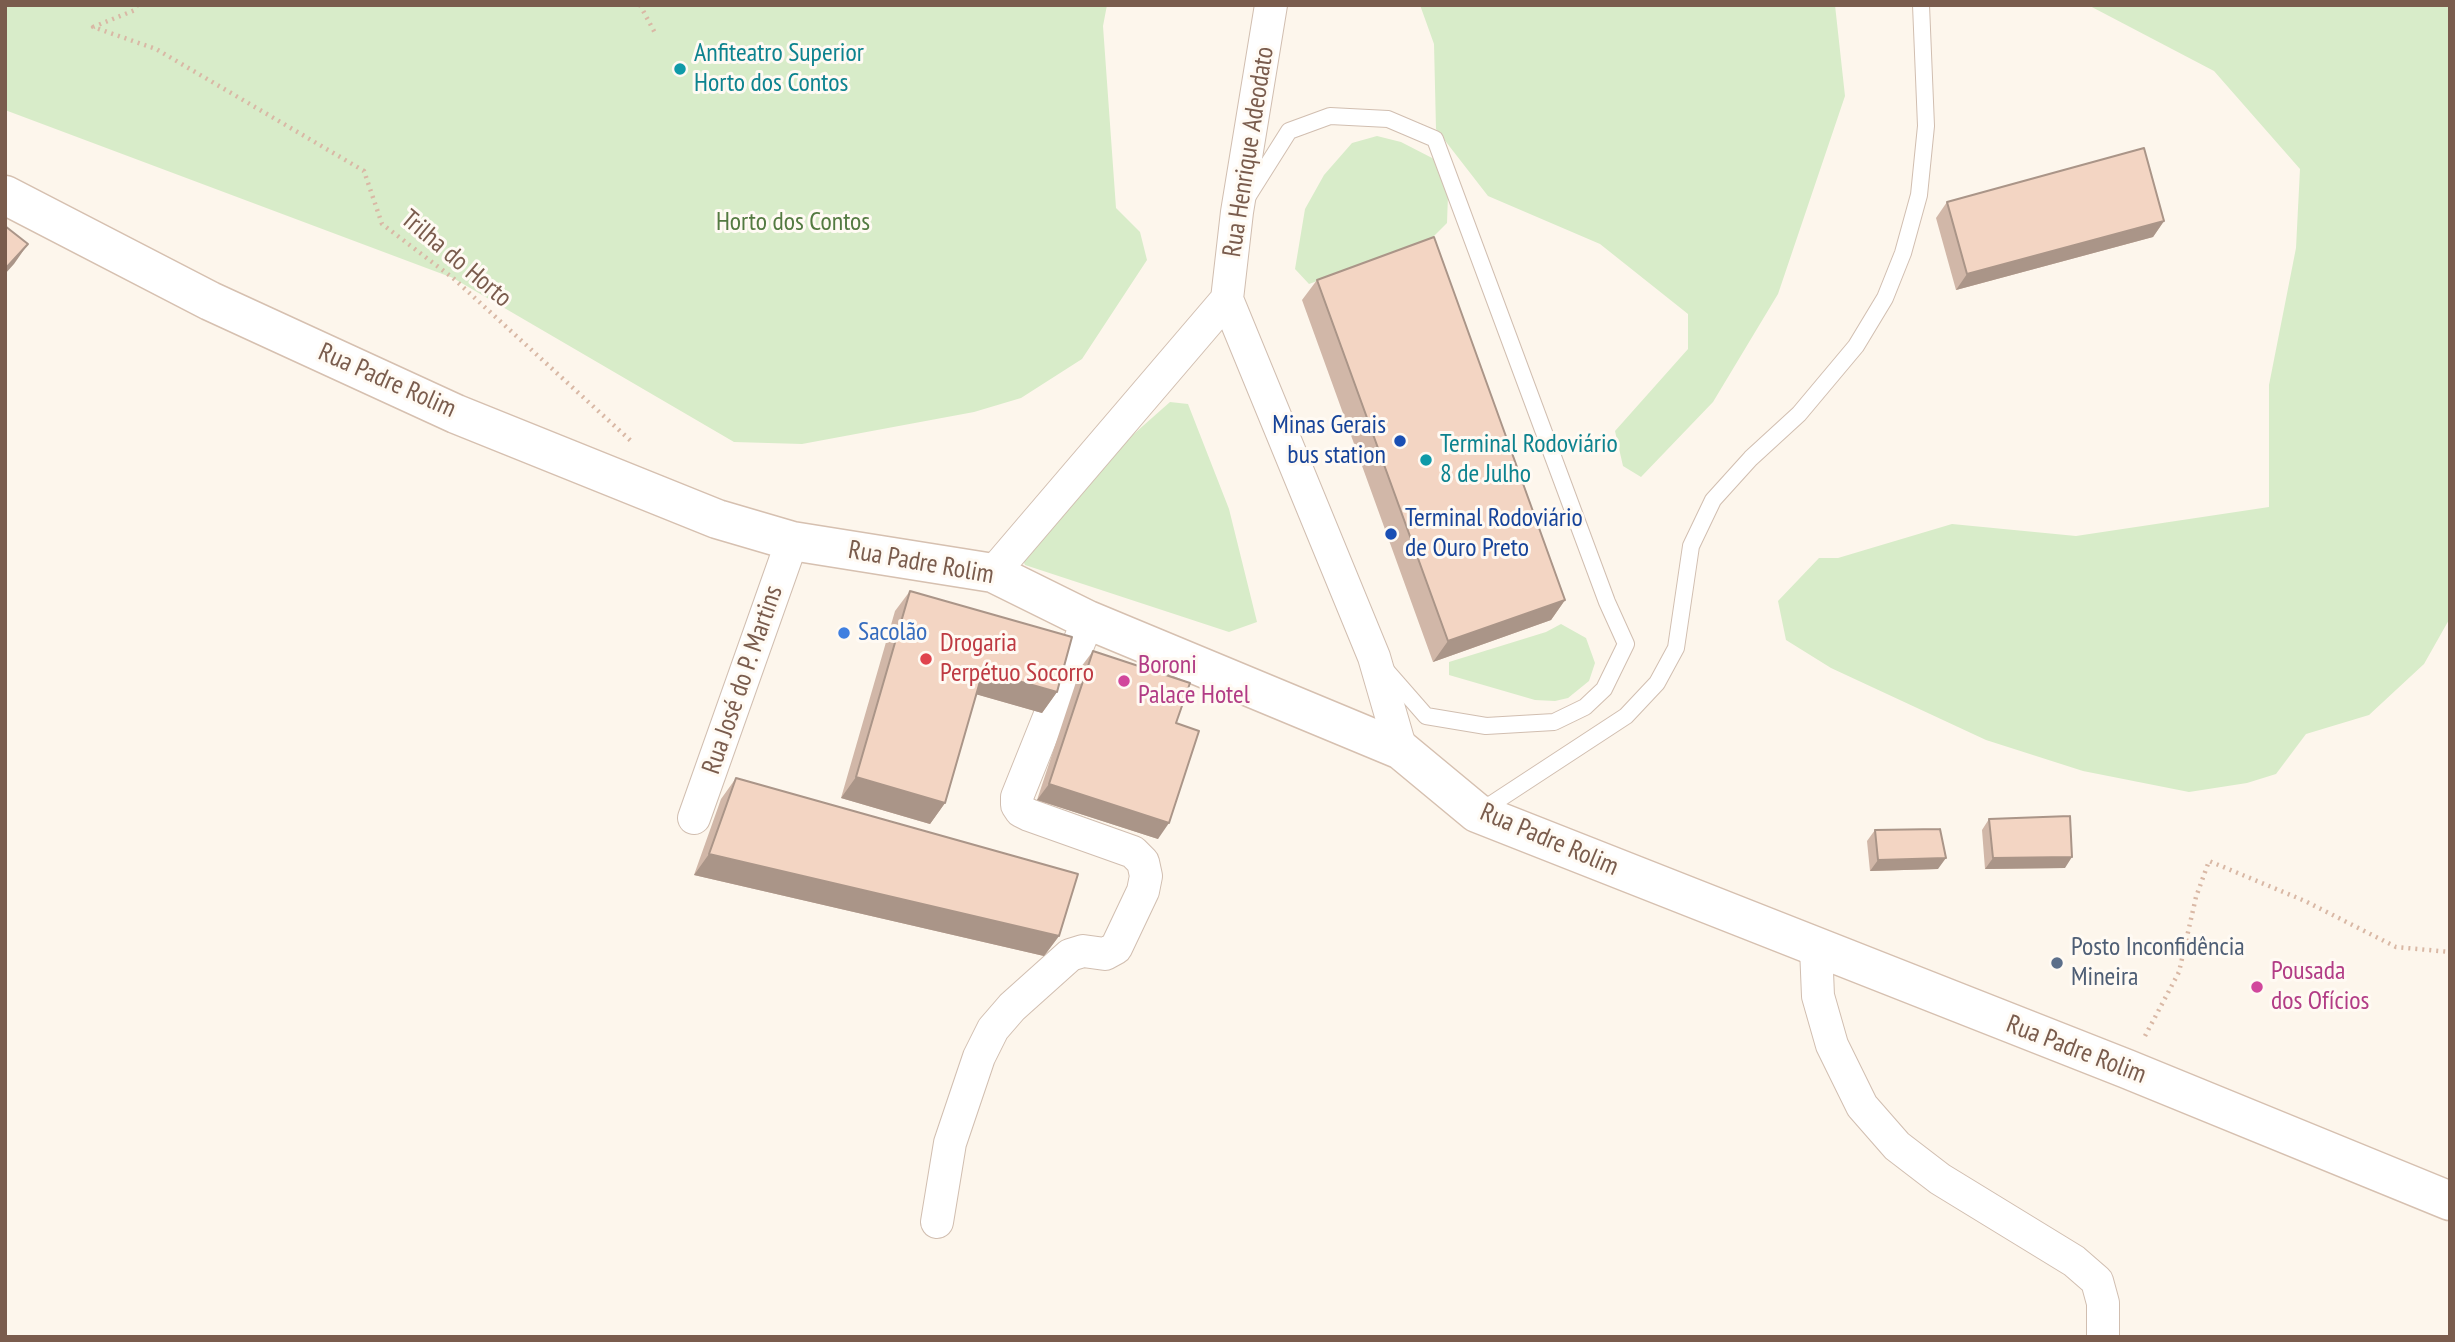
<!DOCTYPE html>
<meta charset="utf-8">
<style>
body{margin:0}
#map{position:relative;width:2455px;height:1342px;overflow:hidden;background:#fdf6ec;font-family:"PT Sans Narrow",sans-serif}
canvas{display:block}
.frame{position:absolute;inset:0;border:7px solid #7a5c4d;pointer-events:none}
</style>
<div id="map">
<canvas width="2455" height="1342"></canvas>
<div class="frame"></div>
</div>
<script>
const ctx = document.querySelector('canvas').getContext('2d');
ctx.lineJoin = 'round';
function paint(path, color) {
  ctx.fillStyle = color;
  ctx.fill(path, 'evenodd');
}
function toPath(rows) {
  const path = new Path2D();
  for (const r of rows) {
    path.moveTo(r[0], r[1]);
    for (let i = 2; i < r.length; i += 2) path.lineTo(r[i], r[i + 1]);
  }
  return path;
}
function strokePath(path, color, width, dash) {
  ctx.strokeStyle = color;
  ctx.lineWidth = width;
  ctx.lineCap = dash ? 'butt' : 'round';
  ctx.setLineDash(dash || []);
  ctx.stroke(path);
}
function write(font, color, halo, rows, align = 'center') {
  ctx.font = font + ' "PT Sans Narrow",sans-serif';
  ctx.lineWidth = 6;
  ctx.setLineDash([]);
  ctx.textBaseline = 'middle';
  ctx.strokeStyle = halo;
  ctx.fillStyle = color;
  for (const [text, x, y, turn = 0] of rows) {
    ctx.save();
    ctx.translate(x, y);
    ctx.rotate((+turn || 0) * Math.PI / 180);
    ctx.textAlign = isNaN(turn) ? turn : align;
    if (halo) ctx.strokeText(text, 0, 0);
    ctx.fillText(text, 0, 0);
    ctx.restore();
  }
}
const green = toPath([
 [5,5,1107,5,1103,26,1116,208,1140,232,1147,260,1082,359,1021,398,974,412,802,444,734,442,453,278,5,110],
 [1420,5,1835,5,1845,96,1778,294,1713,402,1641,477,1623,466,1615,431,1688,349,1688,314,1600,244,1488,196,1436,129,1434,44],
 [2088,5,2450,5,2450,618,2424,664,2369,715,2306,734,2276,774,2247,783,2189,792,2083,771,1986,740,1831,668,1786,640,1778,601,1819,558,1838,558,1952,524,2076,536,2269,507,2269,385,2296,248,2300,169,2214,71],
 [1377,136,1401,142,1436,160,1448,195,1447,223,1429,241,1309,284,1295,269,1305,209,1324,175,1352,143],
 [1170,402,1188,404,1229,509,1257,622,1229,632,1025,565,1014,540],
 [1561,624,1586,638,1595,663,1589,681,1568,698,1555,701,1535,700,1449,675,1449,662,1546,632]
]);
const path = toPath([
 [137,5,135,10,93,27,156,49,364,171,382,224,453,278,631,441],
 [640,5,655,33],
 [2145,1036,2179,972,2196,897,2209,861,2305,901,2396,947,2450,952]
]);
const lane = toPath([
 [1248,196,1289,131,1330,116,1388,119,1435,139,1607,602,1626,644,1604,689,1585,707,1554,722,1486,726,1426,716,1384,668],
 [1481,811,1626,716,1657,683,1676,648,1691,546,1713,500,1751,458,1799,414,1856,346,1885,298,1903,253,1919,195,1926,126,1921,5]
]);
const street = toPath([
 [1271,5,1237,212,1227,299,1374,657,1401,750],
 [993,573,1227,299],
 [694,818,792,541],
 [1816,948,1818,996,1832,1045,1862,1106,1897,1146,1940,1179,2074,1261,2097,1281,2103,1303,2103,1337],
 [937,1222,950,1143,979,1057,993,1029,1012,1007,1070,955,1083,951,1105,954,1116,948,1143,891,1146,876,1143,862,1133,852,1029,815,1021,811,1017,805,1017,797,1088,620]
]);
const secondary = toPath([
 [5,195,210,301,456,414,717,519,792,541,993,573,1088,620,1401,750,1477,813,2127,1069,2450,1201]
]);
const wall = toPath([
 [1947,202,2164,221,2153,237,1956,290,1936,218],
 [1317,280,1565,600,1551,620,1433,662,1302,300],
 [910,591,1057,692,1042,713,976,694,945,803,930,824,841,798,895,611],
 [1093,651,1176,723,1158,839,1037,800,1081,667],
 [736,778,1059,936,1044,956,694,875,721,799],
 [1989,819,2065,868,1985,869,1982,830],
 [1875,830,1938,869,1870,871,1867,841]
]);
const shadedWall = toPath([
 [2164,221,2153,237,1956,290,1967,274],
 [28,244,14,264,5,274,5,269],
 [1565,600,1551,620,1433,662,1448,641],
 [983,671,1057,692,1042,713,968,692],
 [856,777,945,803,930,824,841,798],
 [1049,784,1169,823,1158,839,1037,800],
 [709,854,1059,936,1044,956,694,875],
 [2072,857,2065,868,1985,869,1993,858],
 [1946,858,1938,869,1870,871,1878,860]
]);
const building = toPath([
 [2144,148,2164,221,1967,274,1947,202,2144,148],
 [5,226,28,244,5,269,5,226],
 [1434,237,1565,600,1448,641,1317,280,1434,237],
 [910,591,1072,637,1057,692,983,671,945,803,856,777,910,591],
 [1093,651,1190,683,1176,723,1199,731,1169,823,1049,784,1093,651],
 [736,778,1078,874,1059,936,709,854,736,778],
 [2070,816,2072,857,1993,858,1989,819,2070,816],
 [1940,829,1946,858,1878,860,1875,830,1940,829]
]);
const markers = [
 [680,69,7,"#0f9aa8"],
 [1400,441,7,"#1a4fb4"],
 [1426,460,7,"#0f9aa8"],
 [1391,534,7,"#1a4fb4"],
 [844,633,7,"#3f7fe0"],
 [926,659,7,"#e0444e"],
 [1124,681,7,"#d1479c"],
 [2057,963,7,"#5c6f8a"],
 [2257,987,7,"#d1479c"]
];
const cultureNames = [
 ["Anfiteatro Superior",694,54],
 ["Horto dos Contos",694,84],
 ["Terminal Rodoviário",1440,445],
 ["8 de Julho",1440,475]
];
const streetNames = [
 ["Rua Henrique Adeodato",1249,152,-81],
 ["Trilha do Horto",456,259,40],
 ["Rua Padre Rolim",387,381,24],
 ["Rua Padre Rolim",921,563,10],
 ["Rua José do P. Martins",743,680,-71],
 ["Rua Padre Rolim",1549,840,23],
 ["Rua Padre Rolim",2076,1050,21]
];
const parkNames = [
 ["Horto dos Contos",793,223]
];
const transitNames = [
 ["Minas Gerais",1386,426],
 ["bus station",1386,456],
 ["Terminal Rodoviário",1405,519,"left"],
 ["de Ouro Preto",1405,549,"left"]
];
const shopNames = [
 ["Sacolão",858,633]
];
const healthNames = [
 ["Drogaria",940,644],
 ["Perpétuo Socorro",940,674]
];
const hotelNames = [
 ["Boroni",1138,666],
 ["Palace Hotel",1138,696],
 ["Pousada",2271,972],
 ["dos Ofícios",2271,1002]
];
const serviceNames = [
 ["Posto Inconfidência",2071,948],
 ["Mineira",2071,978]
];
paint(green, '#d8ecc9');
strokePath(lane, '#d1beb0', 18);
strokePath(street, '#d1beb0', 34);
strokePath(secondary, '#d6c0b0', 41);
strokePath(path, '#d9b8a5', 4.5, [2, 5]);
strokePath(lane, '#fff', 16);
strokePath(street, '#fff', 32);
strokePath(secondary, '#fff', 38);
paint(wall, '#d1b7a8');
paint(shadedWall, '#aa9588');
paint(building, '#f3d5c3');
strokePath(building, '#aa9588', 2);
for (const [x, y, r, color] of markers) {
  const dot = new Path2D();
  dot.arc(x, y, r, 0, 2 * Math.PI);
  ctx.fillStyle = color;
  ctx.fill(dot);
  strokePath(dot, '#fffaf3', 2.5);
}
write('26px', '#0d838f', '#fffaf3', cultureNames, 'left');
write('26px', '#7a5c4d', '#fffaf3', streetNames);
write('26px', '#537a41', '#fffaf3', parkNames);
write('26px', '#164399', '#fffaf3', transitNames, 'right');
write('26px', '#366cbe', '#fffaf3', shopNames, 'left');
write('26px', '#be3a42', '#fffaf3', healthNames, 'left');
write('26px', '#b23c85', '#fffaf3', hotelNames, 'left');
write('26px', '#4e5e75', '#fffaf3', serviceNames, 'left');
</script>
